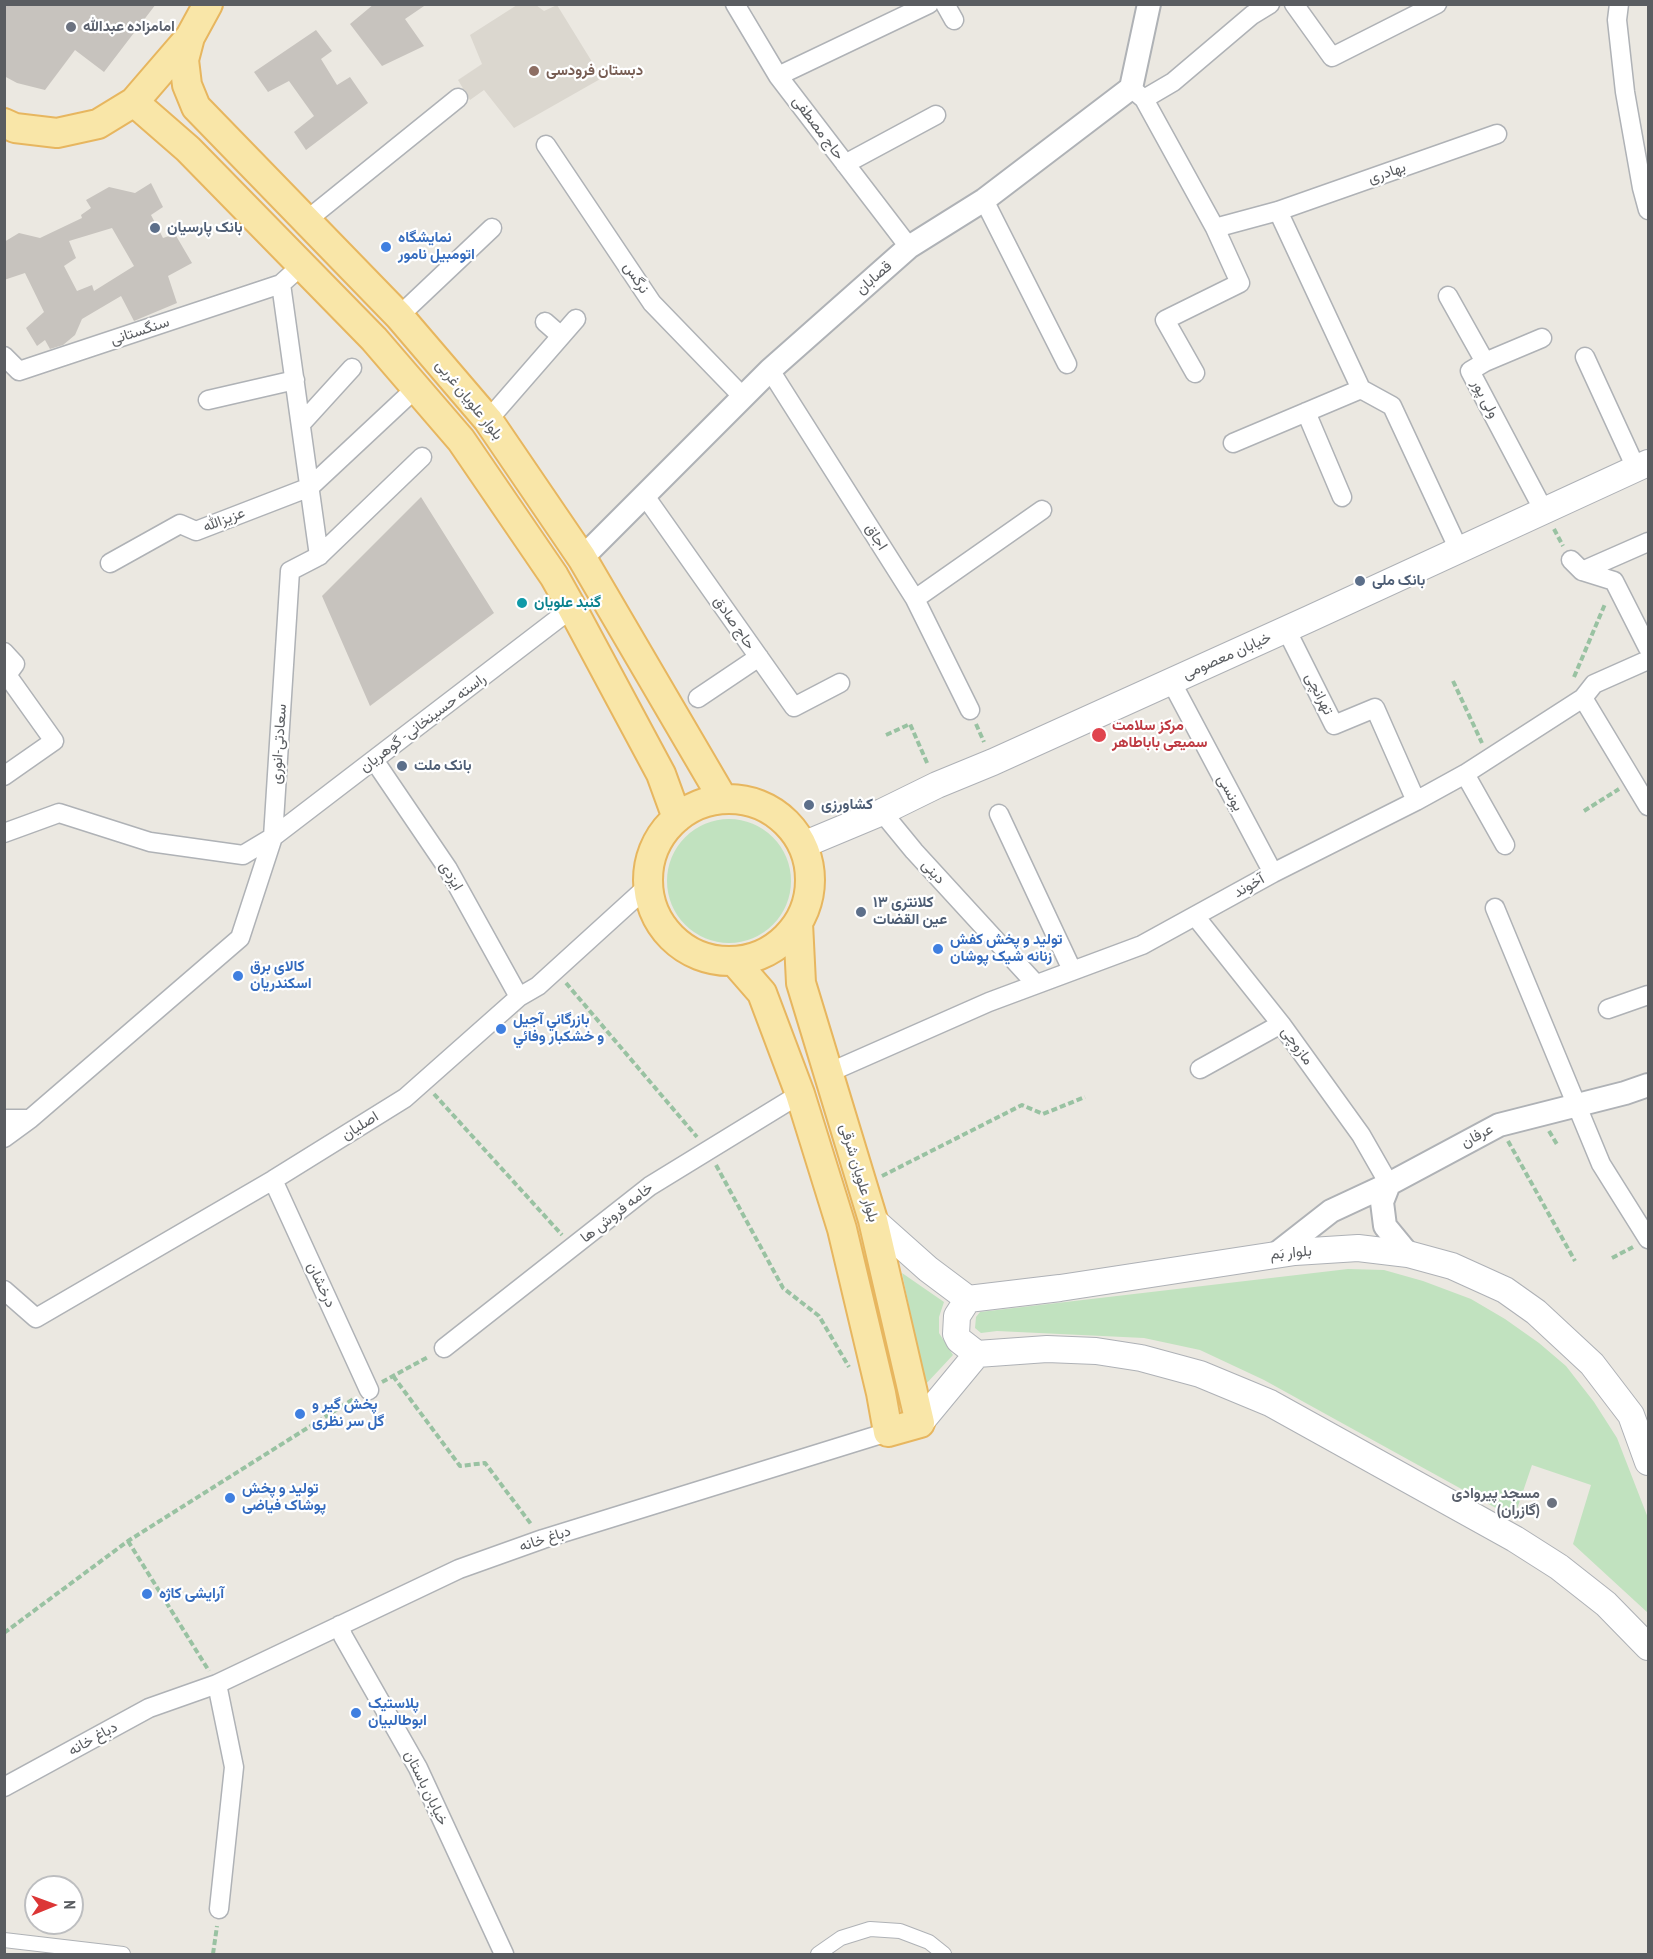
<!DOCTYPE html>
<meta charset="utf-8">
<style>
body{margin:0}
#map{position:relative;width:1653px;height:1959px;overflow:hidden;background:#ebe8e1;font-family:"PT Sans Narrow",sans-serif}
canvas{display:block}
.frame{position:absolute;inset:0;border:6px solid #5a5d61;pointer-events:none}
.north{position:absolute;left:24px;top:1875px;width:60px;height:60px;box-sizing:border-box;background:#fff;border:2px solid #bdbec0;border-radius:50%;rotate:89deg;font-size:16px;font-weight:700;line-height:24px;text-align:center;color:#5a5d61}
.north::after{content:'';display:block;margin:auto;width:21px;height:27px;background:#dc3636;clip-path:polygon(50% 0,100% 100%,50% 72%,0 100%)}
</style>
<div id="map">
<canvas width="1653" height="1959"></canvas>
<div class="frame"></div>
<div class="north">N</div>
</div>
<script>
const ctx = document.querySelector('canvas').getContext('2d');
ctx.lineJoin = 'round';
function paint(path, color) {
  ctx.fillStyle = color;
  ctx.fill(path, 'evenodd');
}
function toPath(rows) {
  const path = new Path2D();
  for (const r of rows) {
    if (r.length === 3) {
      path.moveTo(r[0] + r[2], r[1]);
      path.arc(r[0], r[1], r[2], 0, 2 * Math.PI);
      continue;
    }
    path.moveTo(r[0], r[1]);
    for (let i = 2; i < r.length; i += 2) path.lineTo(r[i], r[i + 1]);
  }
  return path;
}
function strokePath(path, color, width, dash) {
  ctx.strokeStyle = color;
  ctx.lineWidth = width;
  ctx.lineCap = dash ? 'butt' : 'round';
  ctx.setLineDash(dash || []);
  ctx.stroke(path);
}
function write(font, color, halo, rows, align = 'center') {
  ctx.font = font + ' "PT Sans Narrow",Vazirmatn,sans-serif';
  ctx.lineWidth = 4.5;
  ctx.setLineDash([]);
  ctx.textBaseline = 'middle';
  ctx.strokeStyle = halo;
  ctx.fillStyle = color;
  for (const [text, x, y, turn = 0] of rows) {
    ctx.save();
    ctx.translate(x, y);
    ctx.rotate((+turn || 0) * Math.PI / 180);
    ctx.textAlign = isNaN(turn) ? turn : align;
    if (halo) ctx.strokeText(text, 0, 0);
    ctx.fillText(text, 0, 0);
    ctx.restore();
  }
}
const education = toPath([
 [517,5,536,5,544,11,557,5,602,78,514,128,484,90,470,100,458,80,482,64,470,35]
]);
const green = toPath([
 [729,881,62],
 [1348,1269,1384,1270,1423,1281,1471,1299,1505,1319,1539,1343,1566,1366,1594,1402,1617,1438,1648,1518,1648,1613,1573,1544,1591,1485,1532,1465,1514,1518,1264,1380,1200,1350,1144,1338,997,1331,981,1333,975,1328,976,1317,980,1312],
 [902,1273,944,1302,939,1317,939,1333,953,1355,925,1385]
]);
const building = toPath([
 [4,4,156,4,104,72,75,50,45,90,17,83,4,76],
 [374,4,427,4,405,19,424,46,382,66,350,24],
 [316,30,332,51,321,59,337,85,350,77,368,103,306,150,294,132,314,116,289,81,268,92,254,72],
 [151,183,163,207,151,215,163,238,175,234,192,263,168,276,177,303,134,321,121,296,82,319,75,335,63,345,50,349,45,340,37,346,26,328,44,312,25,273,4,280,4,242,19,233,40,238,82,218,81,215,91,208,86,200,109,187,135,193],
 [112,228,134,266,94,291,92,285,77,291,64,266,76,258,69,241],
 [421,497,494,613,370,706,322,596]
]);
const path = toPath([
 [1554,529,1563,546],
 [1574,677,1605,604],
 [1453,681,1482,743],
 [976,724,984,742],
 [886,735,910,724,928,765],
 [1584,811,1619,789],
 [566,983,697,1137],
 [434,1094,562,1235],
 [1549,1131,1558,1146],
 [1508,1141,1575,1261],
 [716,1165,783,1288,819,1316,849,1367],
 [882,1176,1022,1105,1043,1114,1085,1097],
 [1612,1258,1633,1247],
 [393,1376,460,1466,485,1463,531,1524],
 [382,1382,428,1357],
 [128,1541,209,1671],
 [4,1633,128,1541,355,1398],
 [213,1954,217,1926]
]);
const pedestrian = toPath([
 [4,1940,123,1954],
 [818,1954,841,1938,870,1929,900,1931,929,1942,944,1954]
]);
const minor = toPath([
 [735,4,778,76,909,247],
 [945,4,954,20],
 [1294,4,1332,57,1437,4],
 [1619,4,1617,20,1625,92,1642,188,1648,210],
 [778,76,929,4],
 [1131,88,1144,99,1215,228,1240,283,1165,320,1195,373],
 [1144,99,1173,82,1252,15,1270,4],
 [546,145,652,303,743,397],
 [845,164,936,115],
 [984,200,1067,364],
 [1278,211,1361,389],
 [307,220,458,98],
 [1215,228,1278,211,1497,134],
 [1448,296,1485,362,1470,371,1544,511],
 [399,316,492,228],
 [545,322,561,336],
 [4,356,19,371,281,284],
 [1585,357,1636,468],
 [1485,362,1542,338],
 [770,370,915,599,970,710],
 [1361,389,1392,406,1459,550],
 [208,400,295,380],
 [1306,412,1342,497],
 [488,420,576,319],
 [301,424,352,368],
 [1233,443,1361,389],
 [645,496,794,707,840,683],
 [319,556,422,457],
 [1571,560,1582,571,1614,581,1648,648],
 [110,563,180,524,196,531,310,487,416,388],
 [1582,571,1648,542],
 [915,599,1042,510],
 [1286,629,1334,725,1375,708,1416,801],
 [4,652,15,664,7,675,54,741,4,776],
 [1171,681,1273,873],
 [698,698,759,657],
 [1583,698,1648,806],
 [374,760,448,869,519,997],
 [1465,774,1505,845],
 [882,812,914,851,1035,983],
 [999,814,1072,970],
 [4,833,59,813,150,842,243,855,273,837,572,608],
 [1495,908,1601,1164,1648,1239],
 [1195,916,1281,1024,1361,1135,1389,1184],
 [1608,1009,1648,995],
 [1200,1069,1281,1024],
 [828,1073,989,1002,1142,945,1273,873,1416,801,1465,774,1583,698,1594,684,1648,660],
 [4,1119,30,1119],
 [4,1138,30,1119,240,938,273,837,290,571,319,556,281,284,302,265],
 [273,1180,369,1390],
 [4,1290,36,1318,273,1180,405,1098,519,997,538,986,648,886],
 [444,1348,650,1186,800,1094],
 [340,1625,343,1636,418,1768,504,1954],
 [4,1787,149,1708,217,1684],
 [219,1909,234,1767,217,1684,459,1569,543,1539,888,1432]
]);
const tertiary = toPath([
 [582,558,770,370,909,247,984,200,1131,88,1149,4],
 [1389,1184,1382,1202,1385,1226,1408,1254],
 [1276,1254,1331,1211,1389,1184,1499,1125,1625,1093,1648,1085]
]);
const secondary = toPath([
 [803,845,882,812,937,785,993,762,1309,619,1648,463],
 [873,1220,928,1269,968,1299,1060,1288,1295,1252,1358,1248,1408,1254,1452,1266,1505,1290,1536,1312,1592,1364,1631,1415,1648,1462],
 [968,1299,957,1316,956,1334,959,1340,977,1354],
 [920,1423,977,1354,1047,1349,1096,1351,1141,1358,1200,1374,1270,1403,1515,1539,1559,1567,1606,1604,1648,1647]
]);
const primary = toPath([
 [190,37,184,60,187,85,196,107,399,316,488,420,582,558,723,799],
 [134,102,188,149,374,339,461,440,554,576,572,608,661,774,677,818],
 [4,123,15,128,57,133,98,124,134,102,190,37,208,4],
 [729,880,81],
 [735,962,762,993,800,1094,842,1229,881,1393,888,1432,920,1423,873,1220,801,983,798,923]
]);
const markers = [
 [71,27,6,"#6b7280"],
 [534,71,6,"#8d6e63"],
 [155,228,6,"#5c6f8a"],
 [386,247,6,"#3f7fe0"],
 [1360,581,6,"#5c6f8a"],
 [522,603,6,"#0f9aa8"],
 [1099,735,8,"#e0444e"],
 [402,766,6,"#5c6f8a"],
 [809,805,6,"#5c6f8a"],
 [861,912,6,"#5c6f8a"],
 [938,949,6,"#3f7fe0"],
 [238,976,6,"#3f7fe0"],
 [501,1029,6,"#3f7fe0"],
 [300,1414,6,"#3f7fe0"],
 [230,1498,6,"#3f7fe0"],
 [1552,1503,6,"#6b7280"],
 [147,1594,6,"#3f7fe0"],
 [356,1713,6,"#3f7fe0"]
];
const worshipNames = [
 ["امامزاده عبدالله",83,27],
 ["مسجد پیروادی",1540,1494,"right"],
 ["(گازران)",1540,1511,"right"]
];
const educationNames = [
 ["دبستان فرودسی",546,71]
];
const streetNames = [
 ["حاج مصطفی",818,128,53],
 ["بهادری",1387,173,-19],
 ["نرگس",636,278,56],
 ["قصابان",874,278,-41],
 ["سنگستانی",140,331,-18],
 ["ولی پور",1485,399,62],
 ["بلوار علویان غربی",469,400,51],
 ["عزیزالله",224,520,-21],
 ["اجاق",876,537,58],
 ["حاج صادق",734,623,55],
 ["خیابان معصومی",1227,656,-24],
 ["تهرانچی",1319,694,63],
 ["راسته حسینخانی- گوهریان",423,723,-37],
 ["سعادتی-انوری",279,744,-86],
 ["یونسی",1230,793,62],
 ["دینی",933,872,48],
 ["ایزدی",451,876,59],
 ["آخوند",1249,886,-29],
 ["مازوچی",1297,1046,54],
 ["اصلیان",360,1126,-32],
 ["عرفان",1477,1136,-28],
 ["بلوار علویان شرقی",859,1173,73],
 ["خامه فروش ها",617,1213,-38],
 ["بلوار بَم",1291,1253,-5],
 ["درخشان",321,1285,65],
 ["دباغ خانه",545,1539,-18],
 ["دباغ خانه",93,1739,-29],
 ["خیابان باستان",426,1788,64]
];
const serviceNames = [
 ["بانک پارسیان",167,228],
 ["بانک ملی",1372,581],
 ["بانک ملت",414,766],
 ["کشاورزی",821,805],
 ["کلانتری ۱۳",873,903],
 ["عین القضات",873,920]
];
const shopNames = [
 ["نمایشگاه",398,238],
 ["اتومبیل نامور",398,255],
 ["تولید و پخش کفش",950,940],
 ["زنانه شیک پوشان",950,957],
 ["کالای برق",250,967],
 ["اسکندریان",250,984],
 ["بازرگاني آجيل",513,1020],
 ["و خشكبار وفائي",513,1037],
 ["پخش گیر و",312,1405],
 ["گل سر نظری",312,1422],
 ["تولید و پخش",242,1489],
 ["پوشاک فیاضی",242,1506],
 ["آرایشی کاژه",159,1594],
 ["پلاستیک",368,1704],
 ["ابوطالبیان",368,1721]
];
const cultureNames = [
 ["گنبد علویان",534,603]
];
const healthNames = [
 ["مرکز سلامت",1112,726],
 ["سمیعی باباطاهر",1112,743]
];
paint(education, '#dbd7cf');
paint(green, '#c1e2bf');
paint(building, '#c7c3be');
strokePath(pedestrian, '#afb2b6', 16);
strokePath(minor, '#afb2b6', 21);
strokePath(tertiary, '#afb2b6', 26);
strokePath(secondary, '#aeb1b6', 28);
strokePath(primary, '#e7b65f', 32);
strokePath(path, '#99c2a2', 4, [6, 3]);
strokePath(pedestrian, '#fff', 14);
strokePath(minor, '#fff', 18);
strokePath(tertiary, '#fff', 22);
strokePath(secondary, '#fff', 26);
strokePath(primary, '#f9e6a8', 28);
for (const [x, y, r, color] of markers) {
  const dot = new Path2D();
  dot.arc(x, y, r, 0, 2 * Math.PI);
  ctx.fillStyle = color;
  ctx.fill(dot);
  strokePath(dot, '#fff', 2);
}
write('bold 15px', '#5b616d', '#fff', worshipNames, 'left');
write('bold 15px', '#785e54', '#fff', educationNames, 'left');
write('15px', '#5a5d61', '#fff', streetNames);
write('bold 15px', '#4e5e75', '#fff', serviceNames, 'left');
write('bold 15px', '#366cbe', '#fff', shopNames, 'left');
write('bold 15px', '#0d838f', '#fff', cultureNames, 'left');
write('bold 15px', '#be3a42', '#fff', healthNames, 'left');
</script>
